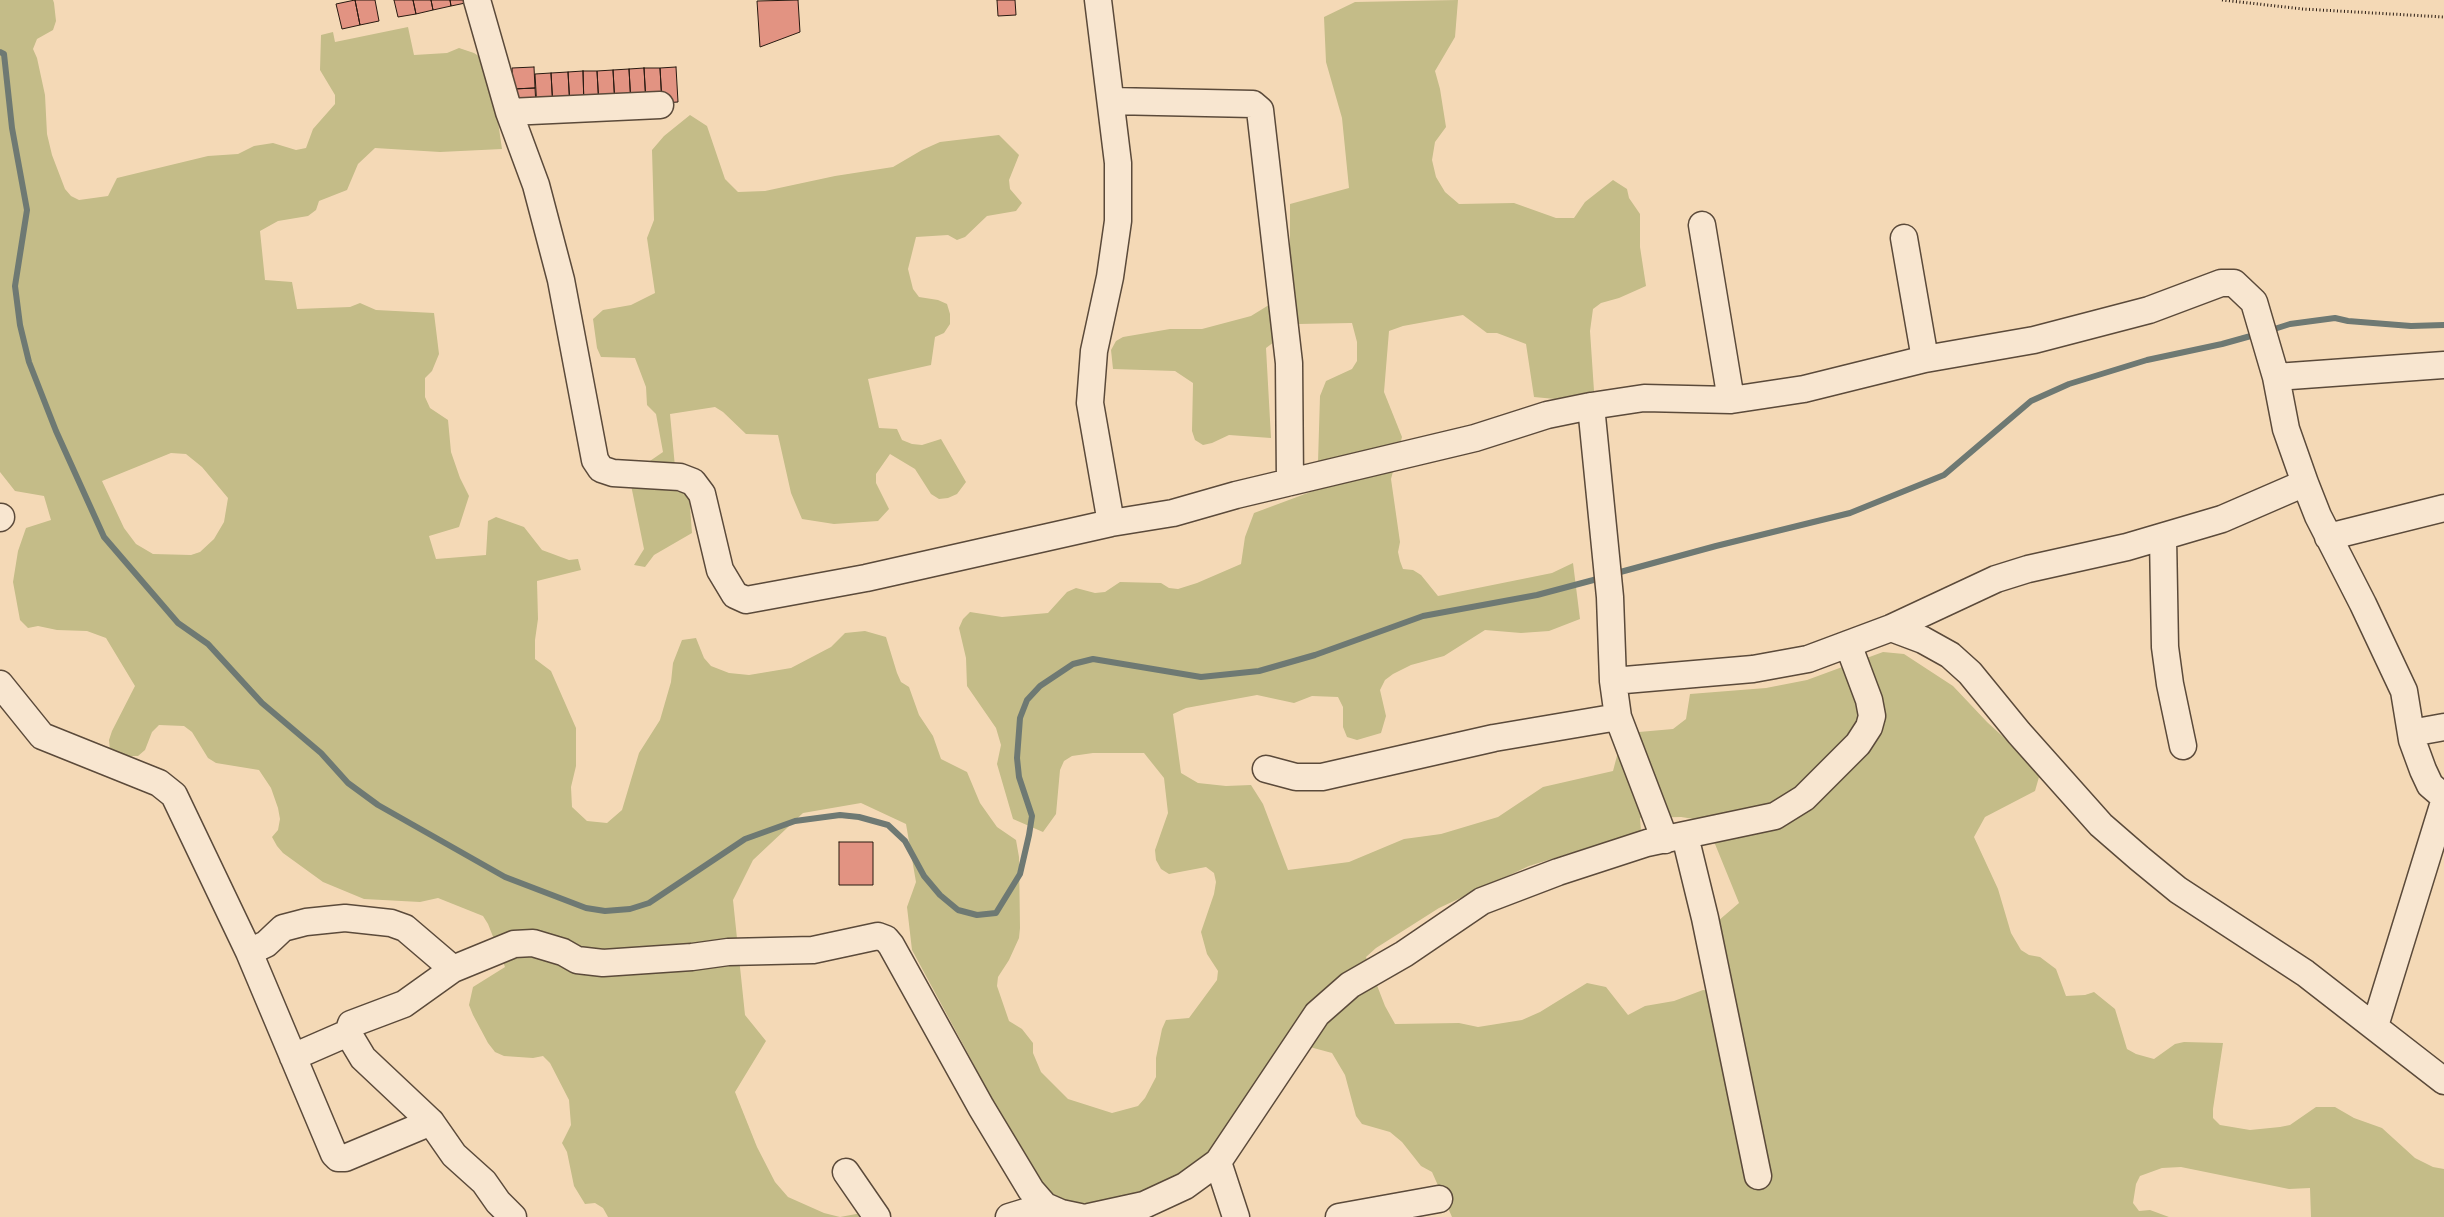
<!DOCTYPE html>
<style>
body{margin:0}
canvas{display:block;background:#f4d9b6}
</style>
<canvas width="2444" height="1217"></canvas>
<script>
const ctx = document.querySelector('canvas').getContext('2d');
ctx.lineJoin = 'round';
function paint(path, color) {
  ctx.fillStyle = color;
  ctx.fill(path, 'evenodd');
}
function toPath(rows) {
  const path = new Path2D();
  for (const r of rows) {
    path.moveTo(r[0], r[1]);
    for (let i = 2; i < r.length; i += 2) path.lineTo(r[i], r[i + 1]);
  }
  return path;
}
function strokePath(path, color, width, dash) {
  ctx.strokeStyle = color;
  ctx.lineWidth = width;
  ctx.lineCap = dash ? 'butt' : 'round';
  ctx.setLineDash(dash || []);
  ctx.stroke(path);
}
const green = toPath([
 [0,0,53,0,54,3,56,21,53,30,37,39,33,49,37,58,45,95,47,134,52,155,65,189,71,196,79,200,108,196,117,178,208,156,238,154,254,146,273,143,296,150,306,148,313,129,335,104,335,95,320,70,321,35,333,32,335,42,408,27,414,55,447,53,459,48,474,53,483,59,493,87,502,149,440,152,375,148,358,164,347,190,319,201,316,210,308,216,278,221,260,231,265,280,292,282,297,309,350,307,360,303,376,310,434,313,439,354,432,371,425,378,425,397,430,408,448,420,451,452,460,478,469,496,459,527,429,536,436,559,486,555,488,521,496,517,524,527,542,550,569,560,578,559,581,570,537,581,538,619,535,640,535,659,551,671,576,728,576,766,571,787,572,807,587,821,607,823,622,810,639,753,660,720,671,682,673,663,682,640,696,638,704,658,711,666,729,673,749,675,791,668,831,647,845,633,865,631,886,637,897,673,901,682,909,687,919,715,933,736,941,759,967,772,980,803,997,827,1016,840,1019,857,1020,928,1019,938,1009,960,998,977,997,986,1009,1021,1022,1029,1033,1043,1033,1053,1041,1072,1068,1099,1112,1113,1138,1106,1145,1098,1156,1077,1156,1058,1162,1029,1166,1020,1189,1018,1217,980,1218,971,1207,954,1201,932,1214,894,1216,882,1214,873,1206,867,1169,874,1161,869,1156,860,1155,850,1168,813,1164,778,1144,753,1093,753,1072,756,1064,761,1060,770,1056,814,1043,832,1013,819,997,764,1001,745,996,728,967,686,966,658,959,628,963,619,970,612,1002,617,1048,613,1067,592,1076,588,1095,593,1105,592,1120,582,1161,583,1169,588,1178,589,1197,583,1241,564,1245,537,1254,513,1313,491,1318,462,1320,396,1326,381,1352,369,1357,361,1357,342,1352,323,1298,324,1266,348,1271,438,1229,435,1212,443,1203,445,1195,440,1192,431,1193,383,1175,371,1113,369,1111,350,1116,341,1123,337,1170,329,1202,329,1251,316,1290,292,1290,204,1349,188,1342,118,1326,62,1324,17,1355,2,1458,0,1455,37,1435,71,1440,89,1446,127,1435,142,1432,160,1436,177,1445,192,1459,204,1514,203,1556,218,1574,218,1585,202,1613,180,1627,189,1629,198,1640,214,1640,247,1646,286,1619,298,1601,303,1593,309,1590,331,1594,391,1555,399,1534,397,1526,344,1497,333,1487,333,1463,315,1403,326,1389,331,1384,392,1402,437,1391,479,1400,542,1398,552,1400,561,1403,569,1413,570,1421,575,1438,596,1552,573,1573,563,1580,619,1549,631,1521,633,1485,630,1444,656,1411,665,1393,674,1385,680,1380,690,1386,716,1381,733,1357,740,1347,737,1343,727,1343,707,1338,697,1312,696,1294,703,1257,695,1186,708,1173,714,1181,773,1198,783,1226,786,1251,785,1263,804,1288,870,1349,862,1404,839,1441,834,1498,817,1543,787,1613,771,1618,752,1639,732,1673,729,1686,719,1690,694,1766,688,1807,680,1883,652,1904,654,1953,686,1987,722,2024,756,2039,777,2035,791,1985,817,1974,837,1998,889,2011,933,2021,950,2029,955,2040,957,2056,969,2066,996,2085,995,2094,992,2115,1009,2127,1049,2136,1054,2154,1059,2175,1044,2184,1042,2223,1043,2213,1109,2213,1118,2220,1125,2250,1130,2280,1127,2290,1125,2316,1107,2335,1107,2354,1118,2382,1128,2415,1158,2433,1167,2444,1169,2444,1217,2311,1217,2310,1188,2289,1189,2181,1167,2162,1168,2140,1176,2136,1184,2133,1203,2139,1211,2150,1210,2169,1217,1452,1217,1432,1172,1421,1166,1402,1142,1390,1132,1362,1124,1356,1116,1345,1075,1332,1053,1284,1040,1255,1101,1226,1137,1197,1165,1136,1201,1096,1213,1061,1205,1046,1188,1026,1156,1007,1134,972,1061,912,950,907,907,916,882,906,824,861,803,803,813,753,860,733,900,745,1015,766,1041,735,1092,757,1147,775,1182,788,1197,824,1213,840,1217,883,1209,884,1217,608,1217,603,1208,595,1203,585,1204,574,1186,567,1152,562,1143,571,1125,569,1100,550,1063,543,1056,533,1058,504,1056,495,1052,488,1043,473,1015,469,1005,473,987,505,967,488,924,483,916,438,898,420,902,364,899,323,882,283,853,277,846,272,837,278,830,280,819,278,808,271,788,259,770,216,763,208,758,192,732,184,726,159,725,152,732,145,750,138,756,128,756,110,750,109,740,112,731,135,686,106,638,87,631,57,630,38,626,28,628,20,620,13,582,18,551,26,528,51,520,44,496,15,491,0,472],
 [171,453,186,454,202,467,228,498,224,522,214,539,200,552,191,555,153,554,136,544,124,528,102,481],
 [1681,817,1701,820,1715,844,1739,903,1718,921,1729,963,1729,992,1703,990,1674,1001,1645,1006,1628,1015,1606,987,1587,983,1540,1012,1522,1020,1478,1027,1459,1023,1395,1024,1385,1006,1366,957,1376,948,1439,908,1529,866,1641,831,1640,818],
 [690,115,707,126,725,179,738,192,765,191,835,176,893,167,922,150,940,142,999,135,1019,155,1009,180,1010,189,1022,203,1016,211,987,216,965,237,957,240,948,235,916,237,908,269,913,289,919,297,938,300,947,304,950,314,950,324,944,333,935,337,931,365,868,379,879,428,897,429,902,440,912,444,922,445,941,439,966,482,957,494,948,498,939,499,931,494,915,469,890,454,876,474,876,483,889,509,878,521,834,524,802,519,791,493,778,435,746,434,723,412,715,407,670,414,675,467,689,493,692,533,654,555,645,567,634,565,644,549,631,485,647,463,663,452,656,414,647,405,646,387,635,358,601,357,597,348,593,319,603,310,631,305,655,293,647,238,654,220,652,150,664,136]
]);
const stream = toPath([
 [0,52,4,54,12,128,27,210,15,286,20,325,29,362,56,431,104,537,178,623,208,644,262,703,321,753,348,783,378,805,505,877,586,908,605,911,630,909,649,903,745,839,795,821,840,815,859,817,888,825,905,841,924,876,940,895,958,910,977,915,996,913,1020,874,1029,835,1032,816,1019,777,1017,758,1020,718,1027,700,1040,686,1073,664,1093,659,1201,677,1259,671,1315,655,1423,616,1537,595,1601,578],
 [2268,331,2290,324,2335,318,2348,321,2411,326,2444,325],
 [1613,574,1716,546,1850,513,1944,475,2031,401,2069,384,2147,360,2222,344,2258,334]
]);
const building = toPath([
 [355,0,360,25,342,29,336,4,355,0],
 [355,0,375,0,379,21,360,25,355,0],
 [394,0,413,0,416,14,398,17,394,0],
 [413,0,431,0,433,10,416,14,413,0],
 [431,0,450,0,451,6,433,10,431,0],
 [450,0,469,0,470,2,451,6,450,0],
 [798,0,800,32,760,47,757,1,798,0],
 [997,0,1015,0,1016,15,998,16,997,0],
 [534,67,535,88,513,89,512,68,534,67],
 [676,67,678,102,662,103,660,68,676,67],
 [644,68,646,103,631,104,629,69,644,68],
 [644,68,660,68,662,103,646,103,644,68],
 [629,69,631,104,615,105,613,70,629,69],
 [613,70,615,105,599,106,597,71,613,70],
 [583,71,584,107,570,107,568,72,583,71],
 [583,71,597,71,599,106,584,107,583,71],
 [568,72,570,107,553,108,551,73,568,72],
 [551,73,553,108,537,109,535,74,551,73],
 [535,88,536,105,514,106,513,89,535,88],
 [839,842,873,842,873,885,839,885,839,842]
]);
const path = toPath([
 [2222,0,2303,9,2444,17]
]);
const minor = toPath([
 [477,0,509,112,536,185,561,280,595,460,601,469,613,473,680,477,693,482,702,494,720,570,735,595,746,600,866,578,1111,523,1173,513,1236,495,1475,438,1547,415,1591,406,1644,398,1731,400,1804,389,1925,359,2034,340,2149,310,2221,283,2234,283,2254,302,2276,377,2286,429,2305,483,2318,516,2363,604,2404,691,2412,740,2423,770,2430,785,2444,797],
 [1098,0,1118,163,1118,221,1110,277,1094,351,1090,403,1111,523],
 [1111,101,1253,104,1260,110,1289,363,1290,482],
 [509,112,660,105],
 [1702,225,1731,400],
 [1904,238,1925,359],
 [2276,377,2444,365],
 [1591,406,1610,597,1613,681,1618,717,1665,840],
 [0,518,1,517],
 [2163,537,2165,647,2170,684,2183,746],
 [2328,537,2444,508],
 [1891,628,1923,640,1950,655,1970,673,2019,733,2101,825,2139,858,2178,890,2305,973,2444,1081],
 [1613,681,1753,669,1808,659,1891,628,1996,579,2028,569,2127,547,2222,519,2305,483],
 [0,684,42,736,159,783,174,795,249,952,334,1154,338,1158,345,1158,431,1122],
 [2411,733,2444,727],
 [1266,769,1296,777,1322,777,1494,738,1618,717],
 [1685,836,1705,918,1758,1176],
 [249,952,266,944,283,928,306,922,345,918,391,923,405,928,453,969],
 [2375,1026,2444,802],
 [293,1057,348,1033],
 [1218,1162,1236,1217],
 [846,1172,877,1217],
 [513,1217,498,1202,484,1182,454,1155,431,1122,363,1058,348,1033,351,1024,404,1004,453,969,514,944,533,943,563,952,577,960,603,963,692,957,728,952,813,950,878,936,886,939,891,945,981,1107,1031,1190,1045,1206,1061,1213,1080,1217],
 [1009,1217,1045,1206],
 [1089,1217,1144,1205,1185,1186,1218,1162,1317,1014,1350,985,1404,954,1482,901,1558,872,1647,843,1775,816,1804,798,1858,744,1869,727,1872,716,1869,700,1848,644],
 [1339,1217,1439,1199]
]);
paint(green, '#c4bc88');
strokePath(stream, '#6e7973', 6);
paint(building, '#e29382');
strokePath(building, '#281a11', 1);
strokePath(minor, '#5b4a3a', 29);
strokePath(path, '#281a11', 3, [1, 2.5]);
strokePath(minor, '#f8e6d0', 26);
</script>
